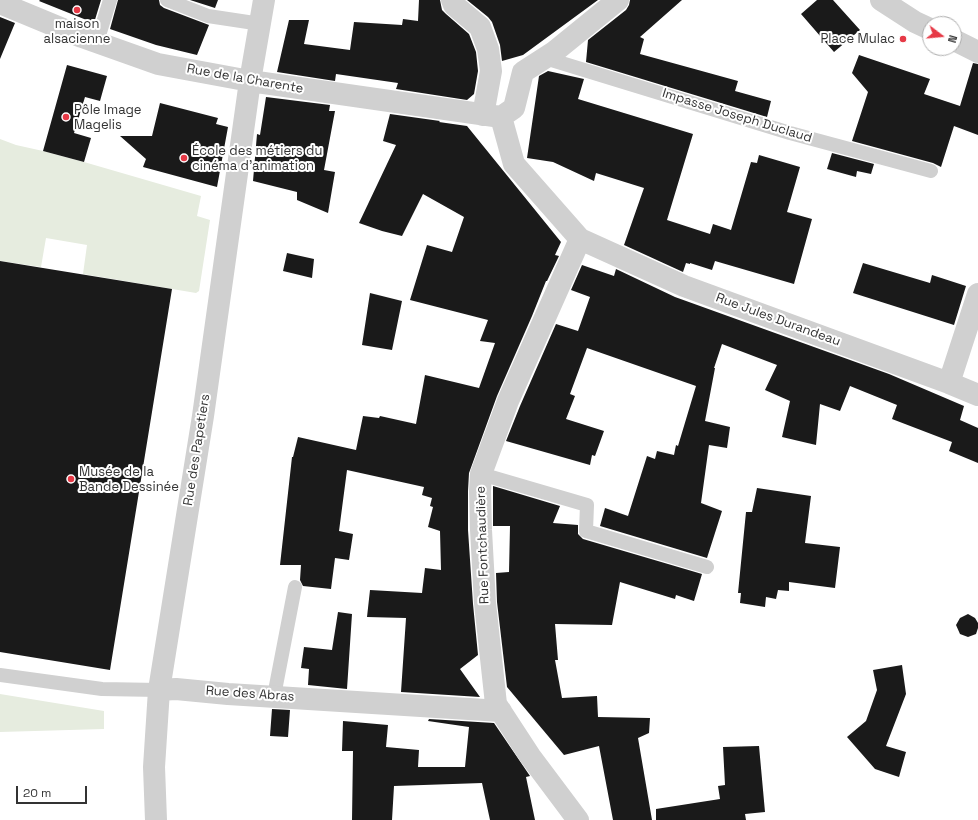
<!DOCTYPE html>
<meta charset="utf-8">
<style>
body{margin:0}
#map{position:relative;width:978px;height:820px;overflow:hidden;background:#fff;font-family:"Space Grotesk",sans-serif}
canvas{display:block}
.north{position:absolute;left:922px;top:16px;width:40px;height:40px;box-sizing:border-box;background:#fff;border:1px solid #adadad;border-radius:50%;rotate:106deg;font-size:11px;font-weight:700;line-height:16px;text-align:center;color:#333}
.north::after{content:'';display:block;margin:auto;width:14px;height:18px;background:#e63946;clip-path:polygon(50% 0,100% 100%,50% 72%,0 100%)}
.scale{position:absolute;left:16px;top:786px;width:71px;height:18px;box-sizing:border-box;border:2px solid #333;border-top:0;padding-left:5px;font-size:12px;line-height:14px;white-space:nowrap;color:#333;-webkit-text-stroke:3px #fff;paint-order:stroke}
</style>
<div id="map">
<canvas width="978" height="820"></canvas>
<div class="north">N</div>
<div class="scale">20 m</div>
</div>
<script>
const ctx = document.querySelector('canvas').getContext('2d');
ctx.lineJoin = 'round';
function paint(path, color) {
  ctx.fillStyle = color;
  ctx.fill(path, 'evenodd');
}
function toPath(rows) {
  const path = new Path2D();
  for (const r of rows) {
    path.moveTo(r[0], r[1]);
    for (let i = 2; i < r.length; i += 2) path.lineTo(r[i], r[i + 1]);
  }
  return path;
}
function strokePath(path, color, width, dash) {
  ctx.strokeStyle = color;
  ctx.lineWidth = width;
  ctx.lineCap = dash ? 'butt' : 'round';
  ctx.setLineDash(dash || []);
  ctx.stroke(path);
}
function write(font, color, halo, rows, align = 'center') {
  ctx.font = font + ' "Space Grotesk",sans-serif';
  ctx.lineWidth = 4;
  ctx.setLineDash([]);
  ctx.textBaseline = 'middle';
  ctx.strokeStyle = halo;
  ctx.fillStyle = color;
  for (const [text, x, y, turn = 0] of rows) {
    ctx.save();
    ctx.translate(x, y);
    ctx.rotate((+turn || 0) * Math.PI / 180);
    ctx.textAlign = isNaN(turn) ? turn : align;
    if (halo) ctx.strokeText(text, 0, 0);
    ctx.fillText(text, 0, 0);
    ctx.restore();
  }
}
const green = toPath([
 [0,139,16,145,43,151,84,162,201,196,197,216,210,220,199,291,196,293,83,274,87,245,46,238,41,267,0,261],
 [0,694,104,711,104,729,0,732]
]);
const building = toPath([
 [40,0,101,0,94,23,39,1],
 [118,0,159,0,160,5,164,8,209,25,197,55,156,45,110,29],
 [190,0,218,0,215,8],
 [419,0,440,0,442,10,446,14,469,34,476,52,478,71,474,94,467,100,396,89,398,83,336,74,335,81,277,72,289,20,309,20,304,44,350,50,354,22,402,25,403,19,418,21],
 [467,0,598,0,523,55,502,61,500,45,492,22,488,17],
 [630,0,682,0,640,37,644,39,640,54,738,81,735,91,771,101,767,117,586,62,588,40,626,10,629,5],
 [817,0,833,0,860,30,834,52,801,14],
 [0,17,15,23,0,59],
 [859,55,930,79,924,94,960,106,973,63,978,64,978,135,954,126,941,167,933,163,852,141,868,92,852,73],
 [67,65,107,76,100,101,85,97,74,133,91,138,84,162,43,151],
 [548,71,584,79,578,99,693,134,667,220,710,234,713,224,731,230,751,162,757,163,759,155,800,167,787,212,812,219,794,284,715,261,712,270,690,263,690,264,686,263,683,272,624,245,644,188,596,173,594,181,553,162,527,158,539,76],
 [266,97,330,105,329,111,335,111,324,170,335,172,328,213,297,200,297,192,253,181,257,134,260,135],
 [160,103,218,118,216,124,228,127,217,187,143,167,146,159,120,136,152,136],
 [390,114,440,121,439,122,467,126,561,242,555,255,559,256,547,281,546,281,532,316,497,396,469,473,468,491,468,530,473,604,478,655,460,669,480,697,401,692,406,618,367,617,370,590,422,593,425,568,441,570,440,531,428,527,433,507,430,506,432,498,422,495,424,487,347,470,339,531,353,534,349,560,335,558,331,589,303,586,300,580,301,565,280,565,292,457,293,457,298,437,356,450,363,416,379,418,380,416,416,424,425,375,479,388,495,343,480,341,488,320,410,300,427,245,452,252,464,217,423,194,402,236,382,231,359,223,396,145,383,141],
 [832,153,874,164,871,174,857,171,856,177,827,169],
 [287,253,314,259,312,278,283,271],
 [0,261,172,289,110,670,0,652],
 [863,263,930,283,932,275,966,286,954,325,853,293],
 [582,265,614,276,616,269,675,297,889,374,964,406,960,420,978,428,978,463,949,451,952,442,892,419,897,405,850,386,840,411,820,404,816,445,782,437,790,401,765,390,777,365,722,344,714,368,715,368,705,421,730,427,727,448,709,445,701,503,722,511,707,558,600,526,605,508,628,516,647,456,655,459,657,451,674,455,676,445,678,446,696,386,587,348,570,394,575,396,566,419,604,431,595,456,592,455,590,465,506,441,520,406,556,324,578,331,590,297,571,290],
 [370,293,402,301,392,350,362,345],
 [493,486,560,506,553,523,578,525,578,534,583,539,702,574,694,601,676,595,675,599,620,582,612,625,555,624,558,660,555,660,562,698,597,696,598,717,650,718,649,733,638,738,652,820,613,820,599,746,564,755,507,687,497,602,496,573,509,572,510,526,493,526],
 [757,488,811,496,805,543,840,547,835,588,789,582,789,591,778,590,776,599,766,597,765,607,740,603,741,593,738,593,746,512,752,512],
 [338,612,352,614,347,689,308,685,309,669,301,668,304,647,332,650],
 [968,614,975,618,978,623,978,628,976,634,968,637,960,634,956,625,960,618],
 [902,665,906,694,886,746,906,752,899,777,875,769,847,737,866,721,877,690,873,670],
 [272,709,290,710,288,737,270,736],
 [429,719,494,723,530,776,526,777,535,820,490,820,482,783,394,786,392,820,352,820,353,751,342,751,343,721,388,725,386,747,419,750,418,767,465,767,469,727,428,721],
 [759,746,765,812,745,814,746,820,656,820,656,809,720,799,718,786,725,785,723,747]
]);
const lane = toPath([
 [167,0,208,16,261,24],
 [97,42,110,0],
 [545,58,790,133,931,171],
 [481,474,587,505,586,531,707,567],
 [0,675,102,689,159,690],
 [274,696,295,587]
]);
const street = toPath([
 [452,0,454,5,480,27,488,49,491,71,483,115],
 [881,0,915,22,930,29],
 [0,3,82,37,158,64,250,81,501,117],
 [954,40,978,52],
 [501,117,514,164,580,239,684,286,949,383,978,395],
 [501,117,514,108,523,72,554,52,618,0],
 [949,383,978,294],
 [159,690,176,689,228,694,501,711],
 [156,820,154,767,159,690,203,416,250,81,264,0],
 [578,820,530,756,496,704,485,603,481,530,480,491,481,474,508,401,580,239]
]);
const markers = [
 [77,10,4,"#e63946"],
 [903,39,4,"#e63946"],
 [66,117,4,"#e63946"],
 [184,158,4,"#e63946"],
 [71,479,4,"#e63946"]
];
const poiNames = [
 ["maison",77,24,"center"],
 ["alsacienne",77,39,"center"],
 ["Place Mulac",895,39,"right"],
 ["Pôle Image",74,110],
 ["Magelis",74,125],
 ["École des métiers du",192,151],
 ["cinéma d'animation",192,166],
 ["Musée de la",79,472],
 ["Bande Dessinée",79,487]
];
const streetNames = [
 ["Rue de la Charente",245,79,10],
 ["Impasse Joseph Duclaud",737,116,17],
 ["Rue Jules Durandeau",778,320,20],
 ["Rue des Papetiers",197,450,-81],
 ["Rue Fontchaudière",483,545,-92],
 ["Rue des Abras",250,694,4]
];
paint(green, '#e6ecdf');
paint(building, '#1a1a1a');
strokePath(lane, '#d0d0d0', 14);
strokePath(street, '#d0d0d0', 22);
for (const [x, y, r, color] of markers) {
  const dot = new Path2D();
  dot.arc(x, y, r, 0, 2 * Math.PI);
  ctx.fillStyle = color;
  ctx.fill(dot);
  strokePath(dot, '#fff', 1.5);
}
write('13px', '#333', '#fff', poiNames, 'left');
write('13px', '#333', '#fff', streetNames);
</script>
